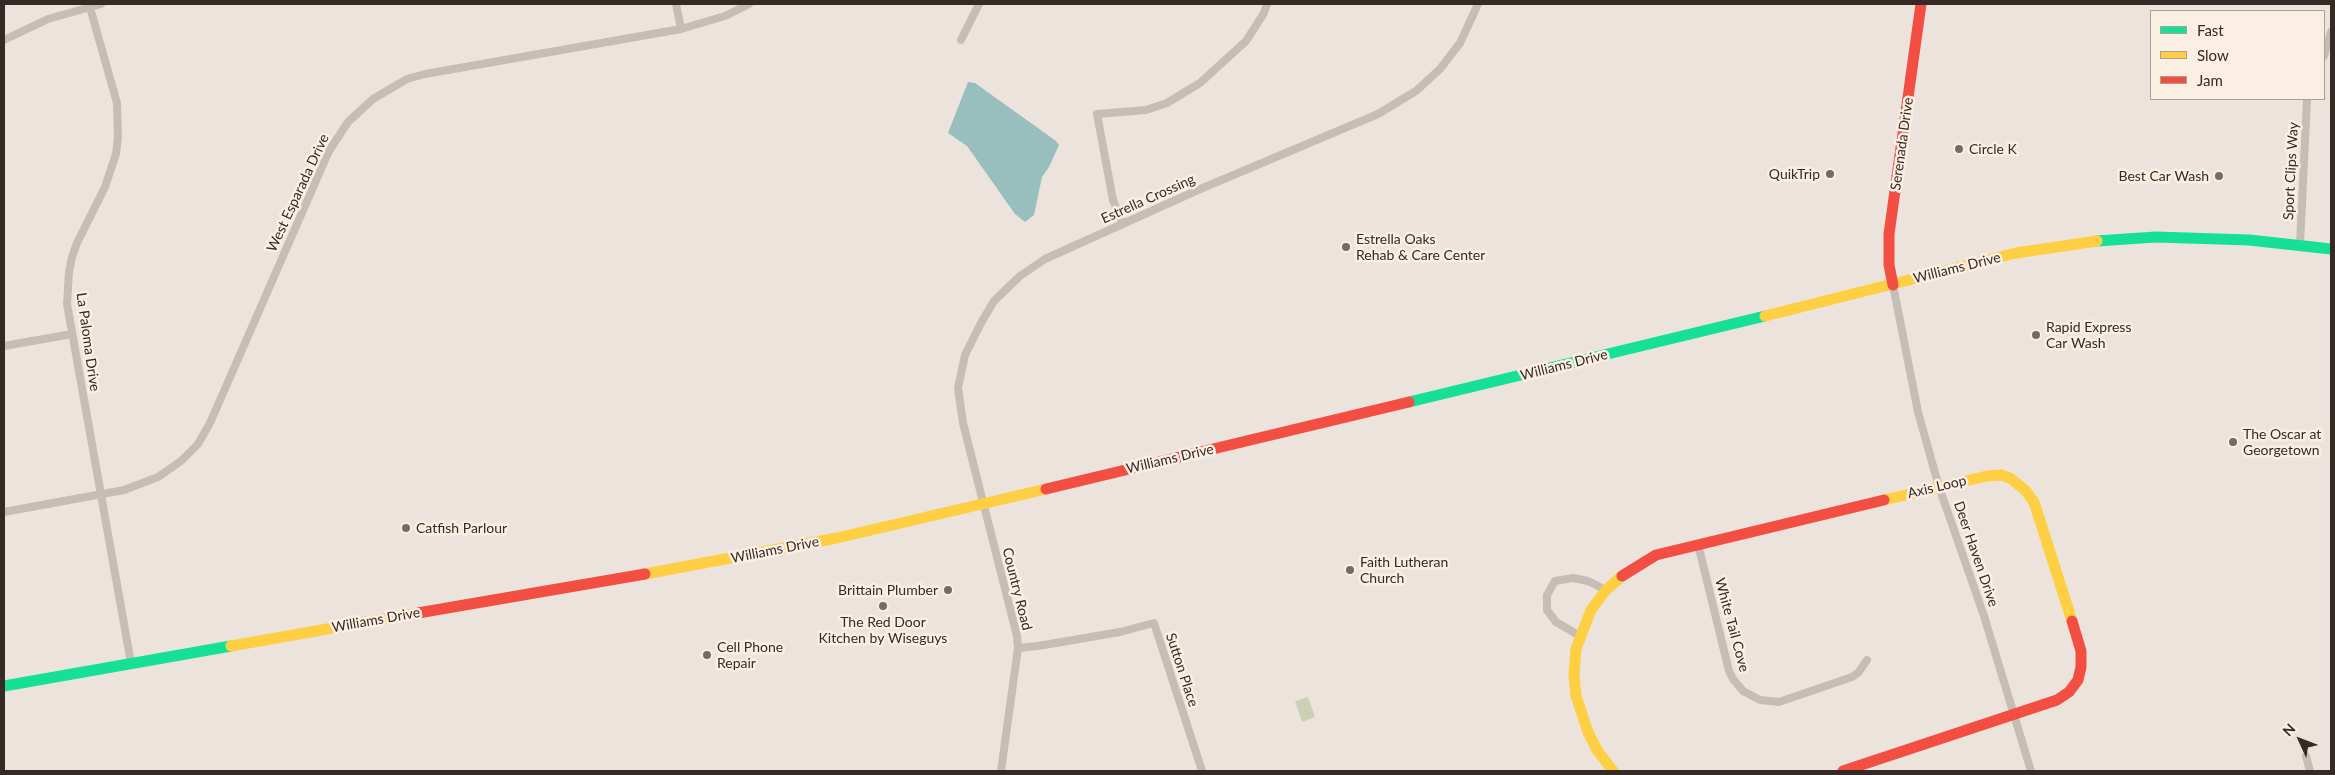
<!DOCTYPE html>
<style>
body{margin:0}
#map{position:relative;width:2335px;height:775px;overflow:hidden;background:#ece4dc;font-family:Lato,sans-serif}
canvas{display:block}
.frame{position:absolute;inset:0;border:5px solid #352a25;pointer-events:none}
.legend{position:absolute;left:2150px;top:10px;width:175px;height:90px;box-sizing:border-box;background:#faefe2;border:1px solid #aba096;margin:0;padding:6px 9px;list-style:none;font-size:15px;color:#352a25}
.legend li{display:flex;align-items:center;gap:10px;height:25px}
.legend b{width:25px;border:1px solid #aba096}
.north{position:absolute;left:2275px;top:715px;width:50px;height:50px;-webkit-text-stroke:4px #faefe2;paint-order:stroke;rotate:313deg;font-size:14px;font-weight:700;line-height:20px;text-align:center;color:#352a25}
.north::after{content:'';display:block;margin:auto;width:18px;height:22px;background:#352a25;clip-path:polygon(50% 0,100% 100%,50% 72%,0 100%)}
</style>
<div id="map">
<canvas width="2335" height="775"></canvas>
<div class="frame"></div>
<ul class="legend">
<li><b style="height:6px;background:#16e098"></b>Fast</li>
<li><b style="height:6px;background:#ffcf43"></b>Slow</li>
<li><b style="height:6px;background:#f24e42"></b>Jam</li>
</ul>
<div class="north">N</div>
</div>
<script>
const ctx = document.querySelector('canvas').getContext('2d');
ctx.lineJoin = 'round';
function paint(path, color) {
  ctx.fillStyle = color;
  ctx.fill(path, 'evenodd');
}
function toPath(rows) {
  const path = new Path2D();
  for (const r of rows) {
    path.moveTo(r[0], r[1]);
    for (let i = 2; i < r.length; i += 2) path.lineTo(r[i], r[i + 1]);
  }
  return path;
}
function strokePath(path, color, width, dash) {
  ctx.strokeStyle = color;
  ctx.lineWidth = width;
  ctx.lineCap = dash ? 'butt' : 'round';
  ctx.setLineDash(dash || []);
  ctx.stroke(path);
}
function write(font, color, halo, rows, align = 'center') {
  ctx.font = font + ' Lato,sans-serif';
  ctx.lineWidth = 5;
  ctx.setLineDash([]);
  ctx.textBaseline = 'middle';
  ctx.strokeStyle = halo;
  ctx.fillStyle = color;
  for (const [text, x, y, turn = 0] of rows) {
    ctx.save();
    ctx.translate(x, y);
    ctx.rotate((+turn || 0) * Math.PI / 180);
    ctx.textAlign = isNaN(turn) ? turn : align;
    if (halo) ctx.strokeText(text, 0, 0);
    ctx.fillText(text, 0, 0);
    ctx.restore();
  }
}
const green = toPath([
 [1308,697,1315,717,1302,722,1295,701]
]);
const water = toPath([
 [968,82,975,83,1056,141,1059,145,1049,167,1042,177,1034,215,1025,222,1015,214,967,146,948,133]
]);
const street = toPath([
 [89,4,117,103,118,137,116,154,105,187,77,243,72,257,69,272,67,304,131,663],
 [676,4,681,29],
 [4,40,48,19,101,4],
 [961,40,979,4],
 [2324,56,2331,32],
 [1123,224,1113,200,1097,114,1146,110,1167,103,1200,83,1246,41,1264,13,1267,4],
 [2300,245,2307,99],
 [1893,285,1918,412,1939,487,1984,616,2031,771],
 [4,346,72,334],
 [4,512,124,490,158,477,181,461,198,444,210,423,329,151,348,122,373,99,407,79,425,74,681,29,725,16,749,4],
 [1698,544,1729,671,1733,679,1743,691,1760,700,1779,702,1852,677,1858,673,1867,660],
 [1580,636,1556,622,1547,610,1547,595,1555,581,1573,578,1588,581,1606,590],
 [1018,648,1038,646,1120,632,1154,623,1202,771],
 [2306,756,2310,771],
 [1001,771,1018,648,1017,636,963,423,958,388,965,355,981,323,994,301,1020,276,1045,259,1198,190,1378,114,1416,91,1440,69,1460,43,1478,4]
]);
const fast = toPath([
 [2097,241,2156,237,2249,240,2331,249],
 [1409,402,1765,316],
 [4,686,231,646]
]);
const slow = toPath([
 [1765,316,2016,253,2097,241],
 [1884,500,1987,476,2001,475,2010,478,2025,490,2034,502,2072,621],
 [645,574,837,538,1046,489],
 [231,646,418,613],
 [1613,771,1597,750,1588,732,1576,696,1574,674,1576,649,1591,610,1606,590,1622,576]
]);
const jam = toPath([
 [1893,285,1889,265,1889,234,1921,4],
 [1046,489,1409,402],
 [1622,576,1656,555,1884,500],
 [418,613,645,574],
 [1843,771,2057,700,2069,692,2078,680,2081,667,2081,651,2072,621]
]);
const markers = [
 [1959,149,5,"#756b65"],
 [1830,174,5,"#756b65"],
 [2219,176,5,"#756b65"],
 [1346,247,5,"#756b65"],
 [2036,335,5,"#756b65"],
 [2233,442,5,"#756b65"],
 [406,528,5,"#756b65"],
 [1350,570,5,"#756b65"],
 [948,590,5,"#756b65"],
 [883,606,5,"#756b65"],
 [707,655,5,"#756b65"]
];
const streetNames = [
 ["Serenada Drive",1902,144,-82],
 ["Sport Clips Way",2291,171,-87],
 ["West Esparada Drive",298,193,-65],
 ["Estrella Crossing",1148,199,-24],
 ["Williams Drive",1957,268,-14],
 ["La Paloma Drive",88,342,82],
 ["Williams Drive",1564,365,-14],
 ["Williams Drive",1170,459,-13],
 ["Axis Loop",1937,487,-13],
 ["Williams Drive",775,550,-11],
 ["Deer Haven Drive",1976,554,71],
 ["Country Road",1017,589,76],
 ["Williams Drive",376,620,-10],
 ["White Tail Cove",1732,625,75],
 ["Sutton Place",1182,670,72]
];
const poiNames = [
 ["Circle K",1969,149],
 ["QuikTrip",1820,174,"right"],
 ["Best Car Wash",2209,176,"right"],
 ["Estrella Oaks",1356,239],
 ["Rehab & Care Center",1356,255],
 ["Rapid Express",2046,327],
 ["Car Wash",2046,343],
 ["The Oscar at",2243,434],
 ["Georgetown",2243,450],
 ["Catfish Parlour",416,528],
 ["Faith Lutheran",1360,562],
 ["Church",1360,578],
 ["Brittain Plumber",938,590,"right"],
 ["The Red Door",883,622,"center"],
 ["Kitchen by Wiseguys",883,638,"center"],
 ["Cell Phone",717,647],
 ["Repair",717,663]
];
paint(green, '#ccd1b6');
paint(water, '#98bebe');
strokePath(street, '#c5bdb6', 8);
strokePath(fast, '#16e098', 11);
strokePath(slow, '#ffcf43', 11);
strokePath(jam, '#f24e42', 11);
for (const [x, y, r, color] of markers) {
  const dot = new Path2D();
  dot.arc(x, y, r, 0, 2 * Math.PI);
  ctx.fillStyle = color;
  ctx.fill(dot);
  strokePath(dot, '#faefe2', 2);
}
write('14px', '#352a25', '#faefe2', streetNames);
write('14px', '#352a25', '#faefe2', poiNames, 'left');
</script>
